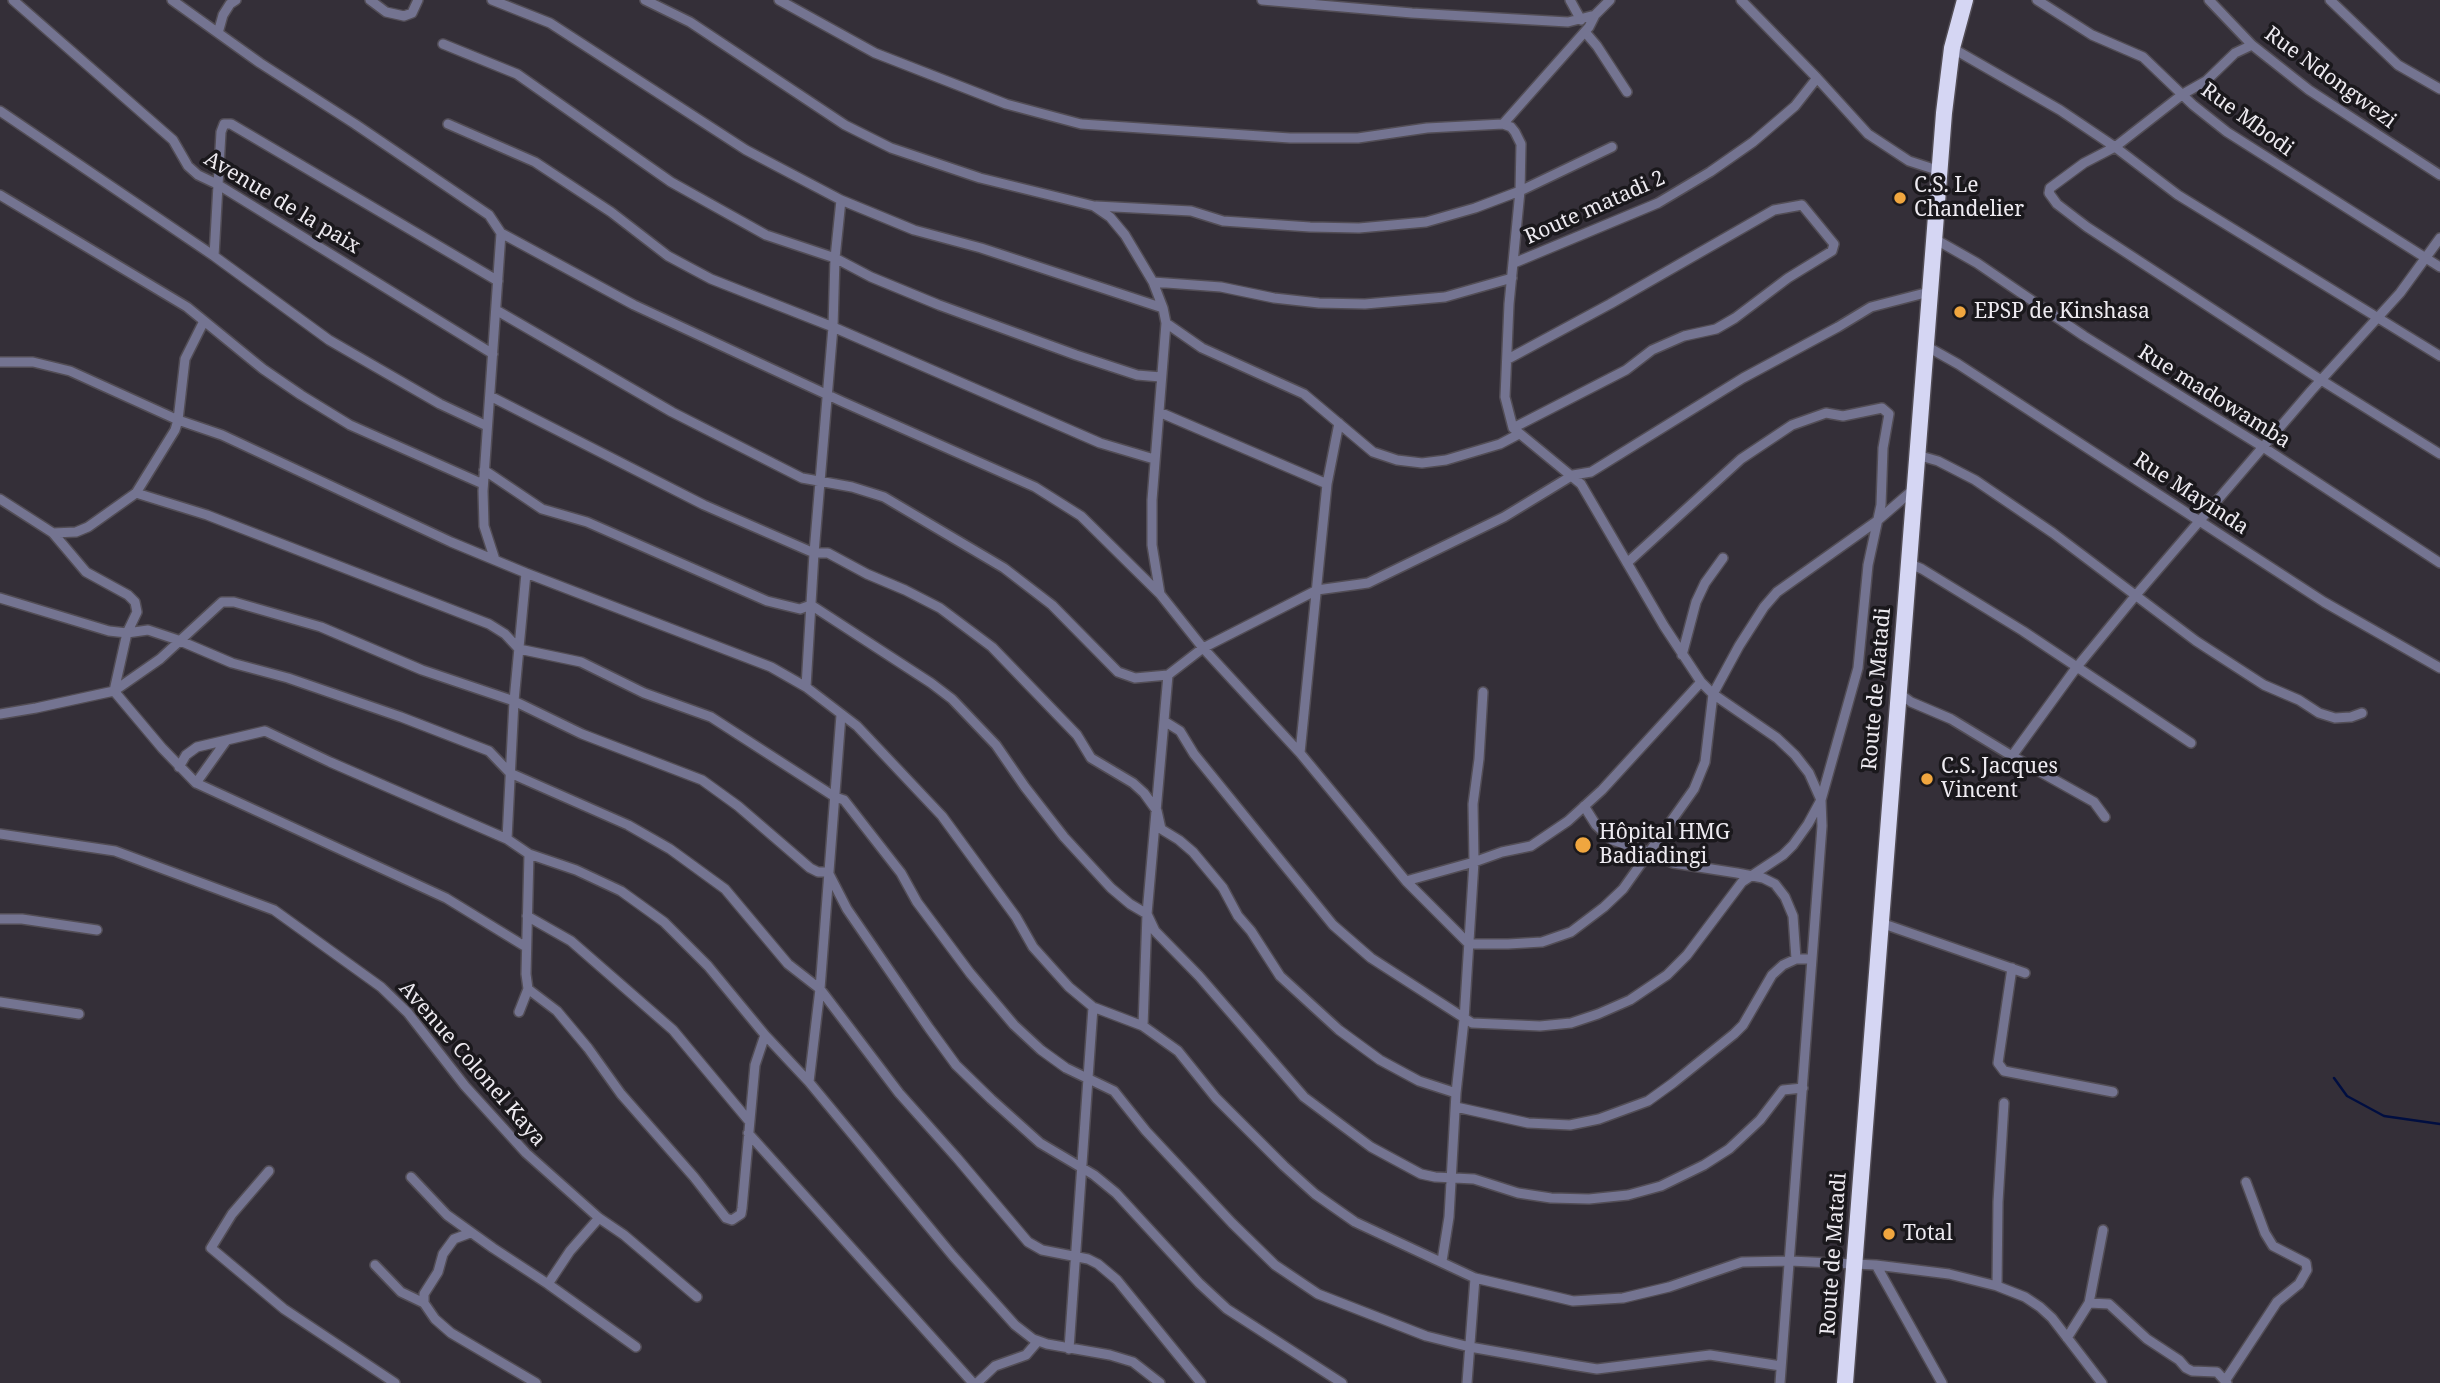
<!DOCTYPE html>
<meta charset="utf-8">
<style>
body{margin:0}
canvas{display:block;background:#342f38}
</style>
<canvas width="2440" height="1383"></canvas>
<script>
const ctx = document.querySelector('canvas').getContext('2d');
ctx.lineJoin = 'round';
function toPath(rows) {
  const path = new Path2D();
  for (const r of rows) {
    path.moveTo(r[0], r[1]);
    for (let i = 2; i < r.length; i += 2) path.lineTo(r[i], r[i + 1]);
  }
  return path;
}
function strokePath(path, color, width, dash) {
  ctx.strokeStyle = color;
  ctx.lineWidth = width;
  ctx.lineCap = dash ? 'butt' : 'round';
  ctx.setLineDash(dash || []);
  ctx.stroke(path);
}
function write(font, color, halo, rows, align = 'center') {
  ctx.font = font + ' "Noto Serif",serif';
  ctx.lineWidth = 7;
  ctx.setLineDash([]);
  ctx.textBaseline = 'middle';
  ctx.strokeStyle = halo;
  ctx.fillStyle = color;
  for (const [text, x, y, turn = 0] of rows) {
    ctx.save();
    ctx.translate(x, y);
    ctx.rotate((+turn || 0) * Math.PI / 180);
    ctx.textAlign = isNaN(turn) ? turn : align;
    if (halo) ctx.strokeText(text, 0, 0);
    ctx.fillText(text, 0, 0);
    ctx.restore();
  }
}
const stream = toPath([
 [2334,1078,2347,1096,2384,1116,2440,1124]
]);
const street = toPath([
 [13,0,173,140,188,166,198,175,217,184,493,354],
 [172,0,260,63,355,124,489,215,501,233],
 [370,0,386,12,404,16,412,13,418,0],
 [492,0,550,23,746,150,841,200,914,230,981,248,1163,308],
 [645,0,690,22,845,125,891,148,980,178,1094,206,1110,217,1125,235,1153,282,1163,308,1166,323,1202,348,1304,394,1373,452,1397,460,1422,463,1446,460,1500,444,1519,434],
 [779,0,875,53,1006,104,1081,124,1290,138,1358,138,1427,128,1503,124,1511,127,1515,132,1521,144,1520,191,1509,304,1505,397,1513,428,1581,484,1664,626,1701,682,1713,694,1777,738,1795,755,1809,773,1821,800,1822,826,1780,1383],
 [1262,0,1412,13,1568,22,1595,15,1610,0],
 [1570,0,1581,20],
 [1741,0,1817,78,1868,134,1909,161,1940,171],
 [2037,0,2092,35,2143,57,2193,105,2227,132,2440,267],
 [2209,0,2252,45,2309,90,2440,175],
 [2330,0,2398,65,2440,89],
 [1585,32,1597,46,1627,92],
 [218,33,223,15,230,4,236,0],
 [443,44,517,74,671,182,766,235,835,258,871,277,939,305,1076,355,1137,375,1161,377],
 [2252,45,2235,53,2206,81,2183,94,2115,147,2084,163,2050,188,2049,193,2057,204,2087,227,2321,380,2440,454],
 [1952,48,2060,110,2115,147,2178,195,2440,356],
 [0,111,214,256,329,340,440,404,487,426],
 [448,124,535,162,611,212,668,256,711,279,833,327,1100,443,1154,459],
 [1503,124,1589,27,1595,15],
 [0,195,187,307,263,369,301,395,350,425,483,484],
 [1096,206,1191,211,1223,221,1310,227,1359,228,1426,222,1475,208,1520,191,1612,147],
 [1933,238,1977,263,2084,336,2263,447,2440,563],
 [214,256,221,132,224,124,231,124,498,281],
 [1514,263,1658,203,1710,172,1753,142,1795,106,1817,78],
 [1153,282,1221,287,1274,298,1319,303,1365,304,1445,297,1512,278],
 [496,310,672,412,802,478,852,487,884,497,1004,568,1052,605,1118,672,1135,678,1168,675],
 [1926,346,1958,364,2324,602,2440,668],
 [1508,359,1610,304,1774,210,1802,205,1834,244,1832,251,1788,278,1735,318,1716,329,1684,336,1652,350,1626,370,1513,428],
 [0,362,33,362,70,371,178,420,185,359,204,321],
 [490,396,704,505,814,553,828,553,867,574,905,590,940,608,992,647,1077,735,1091,758,1133,783,1144,793,1157,811,1161,829,1179,840,1193,852,1223,888,1238,916,1251,931,1280,976,1339,1030,1380,1060,1419,1081,1456,1093],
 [1159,412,1327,484],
 [1917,455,1938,461,1975,480,2053,533,2196,641,2264,685,2299,700,2319,713,2335,718,2351,717,2362,713],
 [484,470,542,509,587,522,767,601,800,609,811,605,931,683,952,699,996,745,1025,787,1064,837,1111,888,1130,904,1147,914,1155,931,1199,976,1304,1097,1371,1147,1421,1174,1435,1177,1474,1179,1518,1193,1551,1198,1589,1199,1628,1195,1661,1186,1704,1165,1729,1149,1760,1120,1783,1090,1803,1088],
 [136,493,207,515,489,624,505,634,519,649,581,662,644,693,711,717,835,797,844,800,901,873,917,902,970,973,1014,1025,1041,1050,1066,1068,1114,1091,1146,1131,1232,1223,1275,1265,1318,1294,1426,1336,1470,1347,1572,1365,1597,1369,1710,1355,1781,1366],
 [0,499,53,533,86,572,128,595,135,602,137,612,127,633,114,691,162,748,196,783,446,898,526,947],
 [53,533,76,532,88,527,136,493,175,430,178,420,222,435,451,542,526,573,771,667,806,687,857,726,942,816,1016,917,1033,947,1069,987,1093,1007,1143,1026,1178,1051,1216,1098,1284,1166,1315,1194,1355,1222,1475,1278,1573,1301,1623,1298,1669,1287,1742,1262,1790,1261,1876,1265,1949,1274,1997,1286,2025,1297,2040,1307,2052,1318,2102,1383],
 [495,560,484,526,483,491,501,233,634,305,843,402,1035,487,1081,516,1160,594,1203,648,1300,753,1406,881,1469,944,1508,944,1542,942,1571,932,1604,907,1623,889,1694,789,1705,762,1713,694,1739,646,1764,607,1777,592,1877,521,1914,489],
 [1908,563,1922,569,2023,631,2191,743],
 [1160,594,1152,545,1152,500,1166,323],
 [0,598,109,631,127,633,148,630,178,640,232,663,288,678,401,717,489,751,510,773,628,825,670,849,725,889,788,964,820,989,899,1093,957,1158,1028,1242,1042,1250,1088,1259,1098,1264,1117,1280,1201,1383],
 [1682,655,1696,602,1705,583,1723,558],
 [806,687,814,553,833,327,835,258,841,200],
 [1899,693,1911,702,1951,719,2012,756,2076,668,2136,595,2311,391,2400,293,2440,238],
 [0,714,36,708,114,691,160,659,222,602,234,602,321,627,422,670,514,701,582,734,702,780,738,806,810,868,818,872,828,872,847,909,929,1028,956,1065,991,1099,1040,1143,1094,1175,1116,1193,1199,1283,1227,1309,1342,1383],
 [1164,721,1180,731,1194,754,1333,925,1371,958,1472,1023,1540,1026,1571,1023,1598,1014,1630,1000,1667,975,1687,955,1742,882,1783,855,1793,845,1808,824,1821,800,1858,668,1868,565,1881,505,1883,448,1889,414,1882,408,1843,416,1826,413,1792,425,1741,459,1627,563],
 [1300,753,1327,484,1339,423],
 [2012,756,2094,802,2105,817],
 [179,767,186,755,197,747,265,731,330,762,507,839,529,854,576,870,621,891,664,922,708,966,765,1035,809,1082,953,1256,1015,1325,1033,1339,1047,1344,1110,1355,1133,1362,1160,1383],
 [196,783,226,741],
 [1584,806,1596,825,1612,840,1648,852,1673,863,1737,873,1763,878,1775,884,1785,897,1793,916,1796,959],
 [0,834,115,851,274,910,381,987,408,1013,465,1086,526,1153,599,1218,624,1235,697,1297],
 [507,839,514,701,526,573],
 [1406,881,1474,862,1502,852,1531,846,1568,821,1602,790,1701,682],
 [527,916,571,941,673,1030,749,1121],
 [0,919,22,919,97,930],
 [1881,923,2025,973],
 [2012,968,1998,1063,2004,1071,2113,1092],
 [528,989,557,1011,588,1048,621,1094,694,1177,726,1218,732,1220,741,1214,742,1208,755,1065,765,1035],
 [0,1002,79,1014],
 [519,1012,528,989,526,974,529,854],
 [1143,1026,1147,914,1168,675,1203,648,1317,590,1368,583,1504,517,1573,475,1591,472,1743,378,1838,327,1871,307,1929,292],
 [809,1082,820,989,841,715],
 [1456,1107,1528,1123,1570,1125,1599,1119,1648,1101,1673,1083,1734,1034,1743,1025,1772,975,1783,965,1796,959,1812,959],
 [748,1133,973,1383],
 [269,1171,232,1214,211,1248,284,1309,395,1383],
 [411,1177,447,1215,493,1248,548,1284,636,1347],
 [470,1233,454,1239,443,1254,438,1272,424,1294,424,1303,435,1319,451,1333,536,1383],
 [1442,1261,1449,1217,1456,1093,1464,1020,1474,862,1473,804,1479,759,1483,692],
 [375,1265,401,1292,424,1303],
 [1876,1265,1942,1383],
 [548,1284,570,1251,599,1218],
 [1997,1286,1998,1202,2004,1103],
 [2089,1303,2109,1304,2147,1339,2179,1360,2186,1368,2192,1371,2217,1372,2227,1383],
 [2067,1338,2089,1303,2103,1230],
 [1069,1349,1093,1007],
 [2225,1381,2277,1302,2299,1284,2307,1270,2306,1263,2273,1246,2265,1233,2246,1182],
 [977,1383,995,1366,1026,1355,1038,1341],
 [1467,1383,1475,1278]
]);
const highway = toPath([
 [1845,1383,1944,113,1952,48,1965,0]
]);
const markers = [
 [1900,198,7,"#f0a63f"],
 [1960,312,7,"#f0a63f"],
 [1927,779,7,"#f0a63f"],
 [1583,845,9,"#f0a63f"],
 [1889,1234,7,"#f0a63f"]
];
const streetNames = [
 ["Rue Ndongwezi",2330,78,36],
 ["Rue Mbodi",2247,120,36],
 ["Avenue de la paix",282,203,31],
 ["Route matadi 2",1595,208,-24],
 ["Rue madowamba",2214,397,32],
 ["Rue Mayinda",2191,494,33],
 ["Route de Matadi",1877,689,-85],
 ["Avenue Colonel Kaya",472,1064,49],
 ["Route de Matadi",1834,1254,-86]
];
const poiNames = [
 ["C.S. Le",1914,186],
 ["Chandelier",1914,210],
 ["EPSP de Kinshasa",1974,312],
 ["C.S. Jacques",1941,767],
 ["Vincent",1941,791],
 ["Hôpital HMG",1599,833],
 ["Badiadingi",1599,857],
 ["Total",1903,1234]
];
strokePath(stream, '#000e40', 2.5);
strokePath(street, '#524d55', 12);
strokePath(highway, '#524d55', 19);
strokePath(street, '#747491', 9);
strokePath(highway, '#d5d6f3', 16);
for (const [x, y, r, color] of markers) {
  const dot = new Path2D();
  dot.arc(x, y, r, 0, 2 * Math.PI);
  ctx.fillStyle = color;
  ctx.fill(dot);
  strokePath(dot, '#1a181c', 2.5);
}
write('21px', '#edeaf0', '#1a181c', streetNames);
write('21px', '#edeaf0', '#1a181c', poiNames, 'left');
</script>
